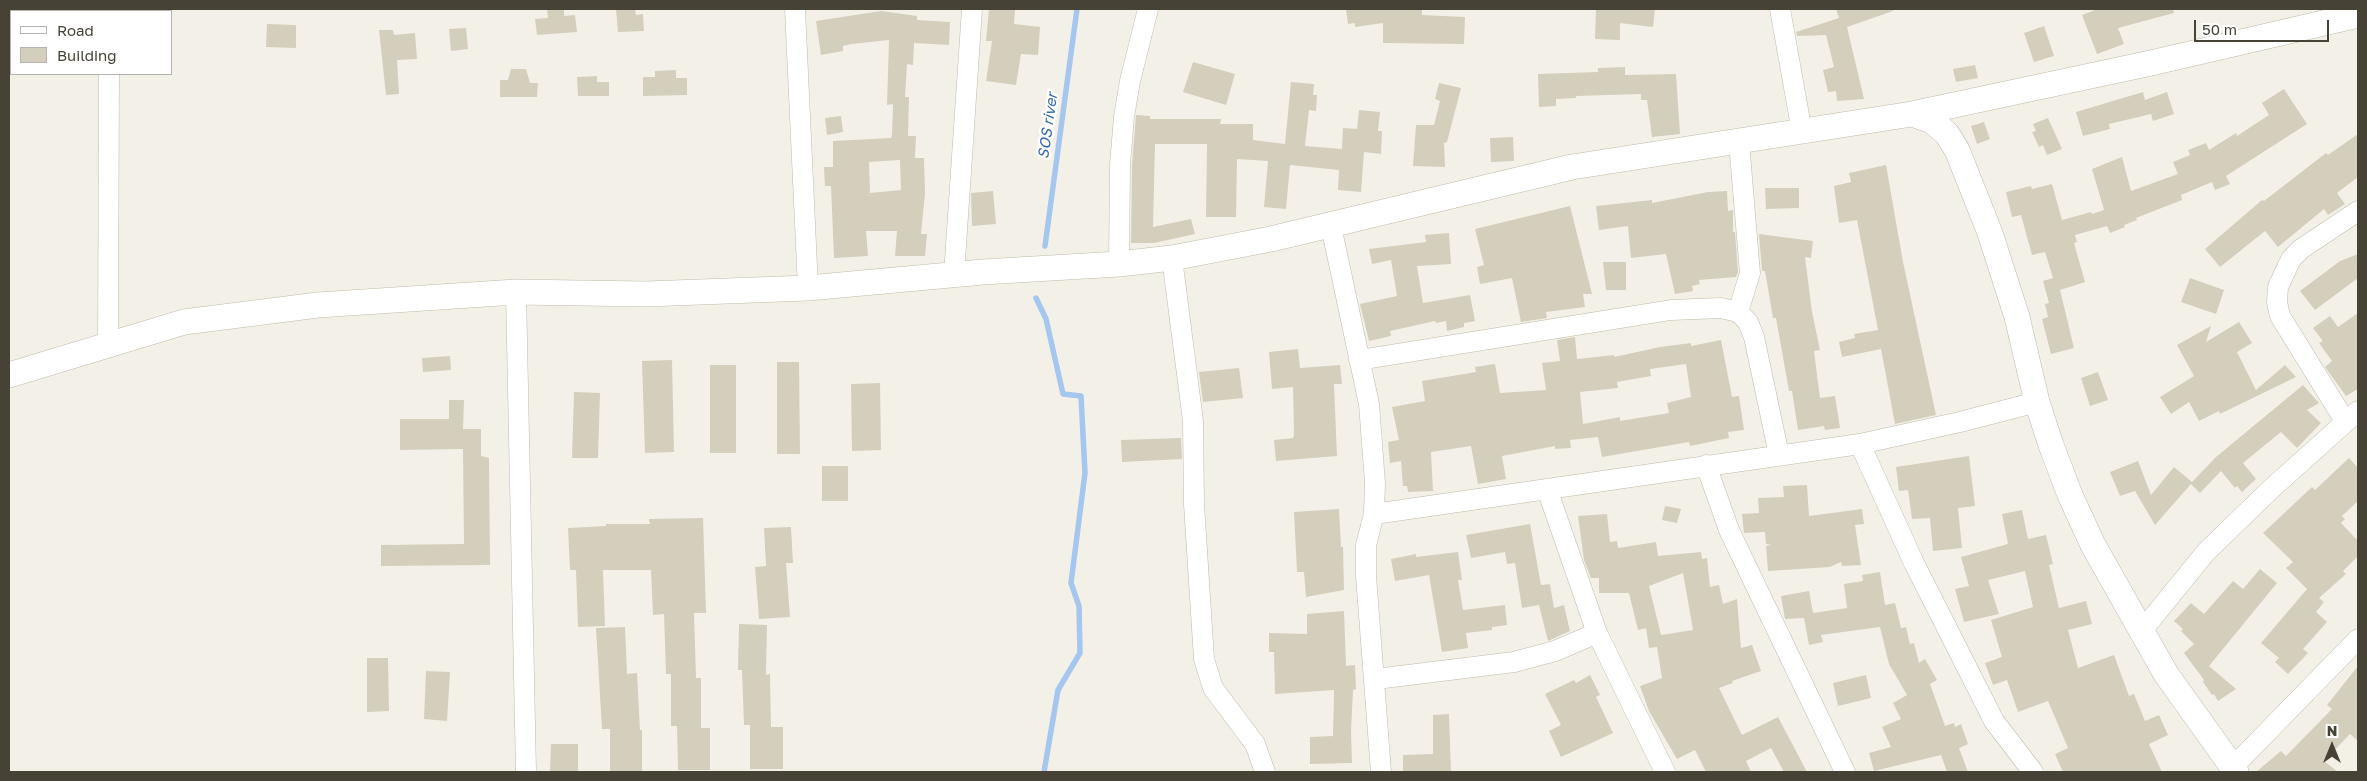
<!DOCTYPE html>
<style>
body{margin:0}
#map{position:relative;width:2367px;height:781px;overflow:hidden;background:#f3f1e7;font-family:"Golos Text",sans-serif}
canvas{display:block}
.frame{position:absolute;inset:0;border:10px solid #464236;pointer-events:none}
.legend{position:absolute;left:10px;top:10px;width:162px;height:65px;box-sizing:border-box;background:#fff;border:1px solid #b5b3af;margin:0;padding:6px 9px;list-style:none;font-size:15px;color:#464236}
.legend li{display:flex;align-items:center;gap:10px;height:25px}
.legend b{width:25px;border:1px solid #b5b3af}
.north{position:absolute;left:2307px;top:721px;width:50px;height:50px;-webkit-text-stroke:4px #fff;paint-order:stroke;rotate:0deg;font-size:14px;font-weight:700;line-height:20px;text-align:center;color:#464236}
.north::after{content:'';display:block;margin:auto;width:18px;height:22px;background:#464236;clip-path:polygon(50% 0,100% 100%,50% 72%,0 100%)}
.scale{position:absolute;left:2194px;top:20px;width:135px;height:22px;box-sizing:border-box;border:2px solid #464236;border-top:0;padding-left:6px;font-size:15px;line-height:18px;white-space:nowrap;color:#464236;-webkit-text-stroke:4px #fff;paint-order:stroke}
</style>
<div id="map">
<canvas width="2367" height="781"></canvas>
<div class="frame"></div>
<ul class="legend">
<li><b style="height:6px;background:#fff"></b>Road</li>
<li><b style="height:14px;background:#d4cebd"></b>Building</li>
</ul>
<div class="north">N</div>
<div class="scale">50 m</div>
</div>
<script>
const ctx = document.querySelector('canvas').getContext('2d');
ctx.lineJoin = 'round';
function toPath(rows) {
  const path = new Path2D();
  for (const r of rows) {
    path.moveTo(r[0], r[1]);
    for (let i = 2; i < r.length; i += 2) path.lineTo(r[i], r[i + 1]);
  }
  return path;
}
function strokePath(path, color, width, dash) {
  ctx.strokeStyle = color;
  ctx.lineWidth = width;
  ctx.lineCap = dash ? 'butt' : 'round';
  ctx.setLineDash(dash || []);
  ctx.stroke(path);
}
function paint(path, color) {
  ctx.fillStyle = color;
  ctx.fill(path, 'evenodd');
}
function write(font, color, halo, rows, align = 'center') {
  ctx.font = font + ' "Golos Text",sans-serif';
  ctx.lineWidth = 5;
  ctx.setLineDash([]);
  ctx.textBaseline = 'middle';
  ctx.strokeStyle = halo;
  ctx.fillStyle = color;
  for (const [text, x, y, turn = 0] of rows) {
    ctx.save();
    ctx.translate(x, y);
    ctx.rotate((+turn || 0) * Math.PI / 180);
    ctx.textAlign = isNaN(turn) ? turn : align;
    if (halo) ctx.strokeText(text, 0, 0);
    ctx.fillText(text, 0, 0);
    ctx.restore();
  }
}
const stream = toPath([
 [1045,246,1077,9],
 [1036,298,1046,319,1063,394,1081,396,1085,473,1071,583,1079,606,1080,653,1058,690,1044,772]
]);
const building = toPath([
 [547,9,564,9,564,16,575,15,577,32,537,35,535,19,548,18],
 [616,9,635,9,636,15,643,14,644,31,618,32],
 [989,9,1015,9,1014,24,1040,27,1038,55,1021,54,1016,85,986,81,992,41,986,41],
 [1346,9,1422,9,1422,15,1465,17,1464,44,1383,43,1383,23,1355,27,1355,23,1348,24],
 [1596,9,1655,9,1653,27,1620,23,1620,40,1595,39],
 [1836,9,1893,9,1893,11,1847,27,1864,99,1837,101,1836,91,1828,92,1823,70,1834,67,1826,35,1797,36,1796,32,1839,18],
 [2098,9,2173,9,2174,13,2118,28,2124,44,2097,54,2082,15],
 [881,11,917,16,917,20,950,22,949,45,914,43,913,65,907,64,905,97,909,97,908,136,916,136,915,158,924,158,925,193,921,234,927,234,925,256,895,256,897,231,866,231,868,256,834,258,831,186,825,186,824,167,833,167,833,141,891,138,892,135,893,104,887,105,889,40,852,44,843,46,843,51,821,55,816,21],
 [900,160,901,190,870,193,869,162],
 [267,24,296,25,296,48,266,47],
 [2044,26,2054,56,2034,62,2024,33],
 [466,28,468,49,451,51,449,29],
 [379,30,393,30,394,35,415,33,417,59,397,60,399,94,386,95],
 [1193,62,1235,74,1226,105,1183,92],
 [1975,65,1978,78,1956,82,1953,69],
 [1625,67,1625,75,1676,74,1680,134,1652,137,1647,100,1641,100,1641,94,1576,96,1576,98,1556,99,1556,106,1539,107,1538,74,1598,72,1598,68],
 [511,69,526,69,530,83,538,83,537,97,500,97,500,80,508,80],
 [676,70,676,78,687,78,687,95,643,96,643,77,655,77,655,71],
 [597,76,597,82,609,82,609,96,578,96,577,77],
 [1291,82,1314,84,1313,95,1317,95,1316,111,1309,110,1305,146,1342,149,1343,128,1357,129,1359,110,1380,112,1378,131,1382,131,1381,154,1364,152,1361,192,1338,190,1339,170,1290,165,1286,209,1264,207,1268,161,1237,159,1236,217,1206,217,1207,144,1155,144,1153,227,1191,219,1195,234,1154,243,1131,243,1132,165,1136,115,1150,116,1150,119,1221,119,1220,124,1253,124,1253,140,1285,144],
 [1439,83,1461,88,1447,142,1444,143,1445,167,1413,166,1416,125,1434,125,1440,101,1435,99],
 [2284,89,2307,124,2226,176,2230,184,2215,190,2212,182,2181,195,2182,200,2136,218,2137,220,2124,225,2125,227,2110,233,2107,226,2075,235,2077,242,2074,243,2085,282,2060,290,2074,348,2051,354,2042,319,2048,317,2045,304,2049,303,2043,281,2053,278,2045,252,2032,255,2021,215,2012,217,2006,192,2031,186,2032,189,2052,184,2062,220,2091,212,2092,214,2104,210,2092,169,2122,157,2131,191,2178,174,2173,162,2190,155,2188,150,2206,143,2209,150,2236,133,2237,136,2269,115,2262,103],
 [2143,92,2145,100,2167,92,2174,114,2153,121,2151,114,2109,124,2110,129,2083,136,2076,112],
 [841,116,843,132,827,135,825,118],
 [2048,118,2062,149,2047,155,2043,145,2039,147,2032,132,2036,131,2033,124],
 [1984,122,1990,139,1977,144,1971,126],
 [2358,134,2358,177,2337,193,2345,204,2328,215,2324,209,2278,247,2265,231,2220,267,2205,249,2262,200,2264,201,2326,153,2328,155],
 [1513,137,1514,161,1491,162,1490,138],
 [1886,165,1903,262,1936,415,1895,424,1881,349,1842,357,1839,342,1855,338,1854,334,1878,330,1857,220,1839,223,1834,186,1851,182,1849,173],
 [1765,188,1799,188,1799,208,1766,209],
 [993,191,996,224,972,226,971,193],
 [1727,191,1728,211,1733,210,1733,231,1731,231,1735,232,1738,272,1736,277,1699,280,1700,284,1692,286,1693,291,1675,294,1666,254,1631,258,1628,226,1599,230,1596,206,1652,200,1652,203,1708,192],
 [1570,206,1592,294,1583,294,1585,307,1546,312,1547,318,1521,322,1512,278,1480,284,1477,267,1484,265,1475,229],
 [1449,233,1451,264,1417,266,1423,303,1470,295,1475,321,1464,323,1464,327,1447,331,1446,321,1436,323,1435,321,1390,331,1391,336,1369,341,1360,304,1397,296,1391,260,1372,264,1369,249,1426,242,1425,235],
 [1759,234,1813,241,1811,258,1805,257,1812,312,1820,350,1814,351,1820,398,1835,396,1840,428,1825,430,1824,426,1798,430,1792,391,1789,391,1776,318,1773,318,1765,271,1762,271],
 [2358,254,2358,278,2315,310,2300,291,2340,261],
 [1603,262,1626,262,1626,290,1606,290],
 [2190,278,2224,290,2216,314,2181,302],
 [2358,313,2358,389,2346,396,2325,367,2332,361,2319,343,2323,341,2313,328,2330,316,2338,327],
 [2239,322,2252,343,2237,352,2256,390,2285,365,2296,377,2220,414,2219,411,2199,421,2189,402,2171,414,2160,397,2194,376,2177,345,2211,326,2206,342],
 [1575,337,1577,359,1614,355,1614,357,1660,347,1691,343,1691,346,1721,340,1732,397,1739,396,1744,430,1728,432,1729,438,1690,446,1689,442,1602,457,1598,437,1570,440,1571,448,1555,449,1555,446,1502,456,1506,479,1478,484,1471,446,1431,452,1433,491,1408,492,1407,486,1403,486,1401,461,1390,463,1388,442,1399,440,1392,407,1425,401,1422,381,1476,372,1475,367,1495,364,1500,393,1546,390,1542,363,1560,361,1557,340],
 [1686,364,1691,397,1667,403,1669,413,1620,421,1620,417,1583,424,1580,392,1618,388,1617,382,1651,376,1650,369],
 [1298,349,1300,368,1340,365,1342,384,1334,384,1337,456,1276,461,1274,440,1293,438,1294,435,1293,387,1272,389,1269,352],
 [450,356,451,370,423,372,422,358],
 [672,360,674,452,645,453,642,361],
 [777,362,799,362,800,454,777,454],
 [710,365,736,365,736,453,710,453],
 [1239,368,1243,398,1203,402,1199,372],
 [2098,372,2108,400,2090,406,2081,378],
 [880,383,881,450,852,451,851,384],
 [2303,385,2319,403,2307,410,2321,423,2297,448,2281,432,2243,463,2256,479,2242,492,2237,486,2235,488,2221,471,2200,493,2191,484,2155,525,2135,491,2120,496,2110,472,2138,461,2151,495,2174,467,2192,482,2216,457],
 [574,392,600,393,598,458,572,458],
 [449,400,464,400,463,429,481,429,481,456,489,458,490,565,381,566,381,545,464,544,463,449,400,450,400,419,449,419],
 [1181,438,1182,459,1122,462,1121,440],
 [1969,456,1975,506,1958,508,1962,548,1933,551,1930,518,1912,519,1908,490,1899,491,1896,467],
 [2349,458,2358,468,2358,501,2342,516,2345,519,2341,523,2358,541,2358,556,2343,571,2346,574,2319,598,2324,602,2316,612,2327,622,2303,649,2308,653,2288,674,2275,662,2279,658,2261,643,2307,589,2286,568,2293,562,2263,533,2312,487,2315,490],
 [822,466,848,466,848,501,822,501],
 [1807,485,1809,516,1862,509,1864,524,1855,525,1861,565,1842,566,1841,562,1830,567,1768,571,1766,546,1772,545,1766,544,1765,532,1744,533,1742,514,1759,513,1758,498,1784,497,1783,486],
 [1665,506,1681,509,1677,523,1662,520],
 [1339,509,1341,547,1343,547,1344,590,1306,597,1304,572,1297,572,1294,512],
 [2022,510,2028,539,2046,535,2053,564,2049,565,2059,608,2086,601,2092,624,2068,630,2078,668,2114,655,2129,696,2134,694,2145,721,2159,715,2168,735,2149,744,2162,772,2063,772,2055,754,2068,748,2048,701,2018,712,2007,680,1993,685,1985,663,2002,657,1991,620,2033,607,2025,571,1988,580,1999,614,1964,622,1955,589,1969,586,1961,557,2008,544,2002,514],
 [1607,514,1610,542,1617,541,1618,548,1656,542,1658,556,1701,552,1702,559,1707,558,1710,587,1719,585,1723,604,1737,599,1741,648,1752,645,1761,671,1732,681,1733,683,1719,688,1742,735,1778,717,1807,772,1784,772,1771,748,1746,761,1751,772,1706,772,1695,750,1677,759,1649,711,1640,686,1662,678,1657,647,1649,648,1646,628,1638,630,1629,593,1599,593,1599,578,1591,578,1584,560,1578,516],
 [1683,573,1693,630,1661,635,1649,586],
 [703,518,706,613,694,613,696,678,701,678,701,728,710,728,710,770,678,770,677,726,671,726,671,674,666,674,664,614,653,615,651,570,603,570,605,626,578,627,576,570,570,570,568,528,606,526,606,524,650,524,649,519],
 [1530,524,1541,585,1550,584,1554,608,1564,605,1570,631,1548,641,1539,605,1522,608,1515,563,1507,564,1505,552,1471,558,1466,535],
 [791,527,793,563,786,563,790,617,759,619,755,567,766,566,764,528],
 [1458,552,1462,580,1458,580,1463,610,1505,605,1507,625,1492,627,1492,630,1466,633,1468,648,1442,652,1429,575,1395,581,1391,559,1416,554,1416,557],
 [2260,569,2277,583,2209,666,2236,689,2218,701,2214,694,2212,695,2203,682,2204,680,2184,653,2194,644,2181,631,2183,629,2174,621,2191,603,2204,614,2233,581,2243,589],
 [1880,572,1885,605,1895,603,1901,628,1906,627,1910,644,1914,643,1919,663,1925,659,1937,680,1930,684,1945,726,1954,723,1955,727,1961,724,1968,744,1959,748,1968,772,1947,772,1941,755,1874,771,1869,753,1891,747,1882,727,1901,719,1893,703,1907,695,1889,664,1880,627,1821,635,1823,642,1809,645,1804,618,1785,619,1781,596,1809,591,1813,613,1847,608,1844,584,1863,581,1862,575],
 [1344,611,1346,666,1355,665,1356,689,1353,690,1351,731,1352,763,1310,764,1310,737,1333,736,1334,690,1275,694,1274,652,1269,652,1269,633,1307,634,1307,614],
 [739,624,767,625,766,675,770,674,771,727,783,727,783,769,750,769,750,725,744,725,742,670,738,670],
 [625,627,627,674,637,673,640,730,642,730,642,772,610,772,610,729,602,729,596,628],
 [367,658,388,658,389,711,367,712],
 [2358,666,2358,741,2350,734,2324,761,2338,772,2256,772,2281,751,2286,756,2332,709,2327,705],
 [426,671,450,672,447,721,424,719],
 [1590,675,1600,695,1596,697,1613,733,1561,757,1549,731,1561,725,1545,694,1574,680,1576,683],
 [1866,675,1871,698,1838,706,1833,683],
 [1449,714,1451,772,1403,772,1403,755,1433,754,1433,715],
 [551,744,578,744,578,772,550,772]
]);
const minor = toPath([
 [105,9,105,11],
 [795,9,808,288],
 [1780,9,1802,132],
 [1331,226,1369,404,1375,483,1374,514,1366,545,1366,576,1381,772],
 [1172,258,1193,421,1194,504,1204,659,1213,688,1255,744,1265,772],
 [1119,264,1120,164,1124,117,1130,81,1148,9],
 [954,275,972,9],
 [516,292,526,772],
 [1738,312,1750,273,1739,142],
 [108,346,109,74],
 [1359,360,1671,310,1721,308,1738,312,1748,322,1754,337,1779,455],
 [2345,421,2280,316,2277,302,2278,287,2291,259,2301,249,2358,211],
 [1860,444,1914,563,1994,721,2033,772],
 [1706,465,1729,530,1845,772],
 [1547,489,1597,633,1665,772],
 [1374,514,1860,444,1960,422,2037,402],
 [2141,632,2206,552,2271,489,2358,411],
 [1376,679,1514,662,1555,651,1597,633],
 [2232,768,2358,639]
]);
const tertiary = toPath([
 [1912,114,2151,63,2358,15],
 [9,375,184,322,318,305,516,292,646,294,808,288,983,272,1119,264,1172,258,1271,239,1572,167,1912,114,1932,121,1947,134,1957,150,1990,233,2017,317,2037,402,2051,445,2070,495,2093,545,2166,674,2236,772]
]);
const waterNames = [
 ["SOS river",1048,126,-82]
];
strokePath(stream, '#a5c6ee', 5.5);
paint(building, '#d4cebd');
strokePath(minor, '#bebaaa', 21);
strokePath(tertiary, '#bebaaa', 26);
strokePath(minor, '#fff', 20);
strokePath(tertiary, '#fff', 25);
write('italic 15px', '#3368ae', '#fff', waterNames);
</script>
